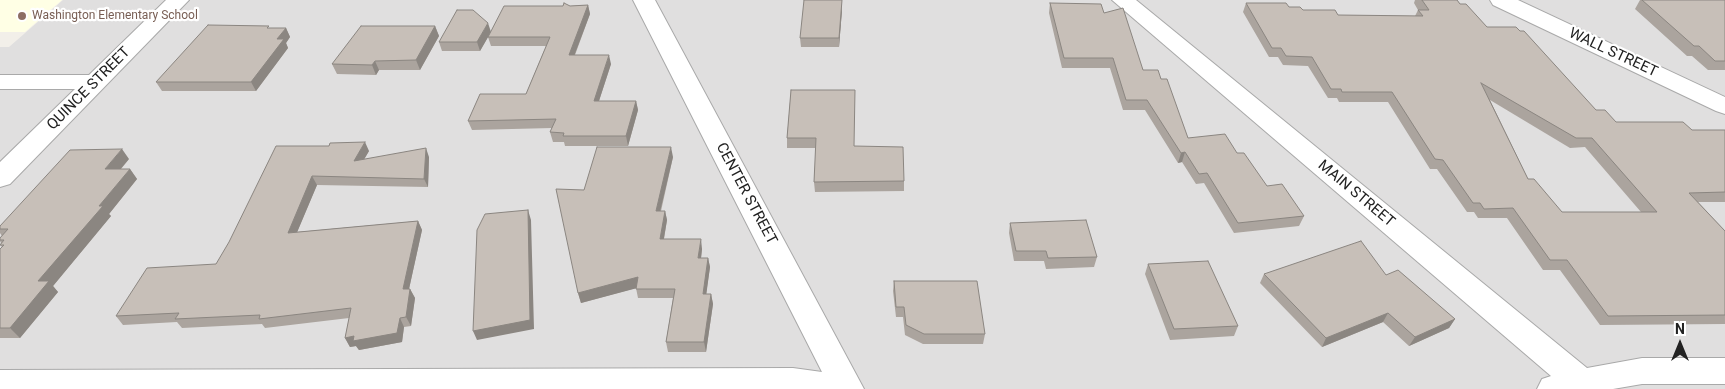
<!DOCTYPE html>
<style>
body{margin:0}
#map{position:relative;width:1725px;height:389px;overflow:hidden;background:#f2efe9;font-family:Roboto,sans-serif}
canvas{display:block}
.north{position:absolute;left:1655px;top:319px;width:50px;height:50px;-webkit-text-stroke:4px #fff;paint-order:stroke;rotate:0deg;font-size:14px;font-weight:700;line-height:20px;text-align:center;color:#222}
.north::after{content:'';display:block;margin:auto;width:18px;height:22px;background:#222;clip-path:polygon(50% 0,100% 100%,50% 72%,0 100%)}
</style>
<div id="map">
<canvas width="1725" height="389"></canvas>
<div class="north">N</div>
</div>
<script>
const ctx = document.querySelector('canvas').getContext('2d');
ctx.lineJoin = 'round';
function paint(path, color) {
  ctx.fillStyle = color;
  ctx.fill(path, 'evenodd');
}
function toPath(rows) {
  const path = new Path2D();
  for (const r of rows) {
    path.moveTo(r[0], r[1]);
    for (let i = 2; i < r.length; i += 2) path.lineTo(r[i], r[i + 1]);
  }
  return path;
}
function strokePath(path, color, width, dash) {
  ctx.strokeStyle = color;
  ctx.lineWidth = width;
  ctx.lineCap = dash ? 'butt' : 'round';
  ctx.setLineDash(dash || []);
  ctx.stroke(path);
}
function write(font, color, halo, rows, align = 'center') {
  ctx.font = font + ' Roboto,sans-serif';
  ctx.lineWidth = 4.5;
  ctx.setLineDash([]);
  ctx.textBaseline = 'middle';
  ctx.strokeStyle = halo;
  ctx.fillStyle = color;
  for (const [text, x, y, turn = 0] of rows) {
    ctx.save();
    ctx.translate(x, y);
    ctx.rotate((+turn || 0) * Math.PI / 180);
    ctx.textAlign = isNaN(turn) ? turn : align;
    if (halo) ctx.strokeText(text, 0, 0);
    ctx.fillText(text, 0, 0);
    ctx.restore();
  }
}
const residential = toPath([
 [63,0,1725,0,1725,389,0,389,0,47,9,47]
]);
const education = toPath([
 [0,0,62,0,25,32,0,32]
]);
const street = toPath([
 [166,0,189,0,10,184,0,187,0,162,75,89,0,89,0,75,89,75,166,0],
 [633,0,655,0,864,389,0,389,0,370,793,368,822,372,633,0],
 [1112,0,1136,0,1587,368,1642,358,1725,358,1725,384,1642,384,1613,389,1537,389,1542,379,1551,376,1112,0],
 [1490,0,1518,0,1725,97,1725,114,1716,111,1493,5,1490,0]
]);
const wall = toPath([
 [1415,0,1457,0,1460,4,1487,27,1596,110,1616,122,1692,130,1725,130,1725,202,1698,202,1725,231,1725,324,1600,325,1560,270,1543,270,1507,218,1478,218,1474,212,1467,212,1437,169,1430,169,1388,102,1339,102,1337,98,1328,98,1308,66,1283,65,1278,57,1269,57,1243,12,1246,3,1289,7,1303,10,1338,15,1415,16,1418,10,1414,3],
 [1490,100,1570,148,1585,147,1641,212,1562,212,1528,179],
 [1640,0,1725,0,1725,70,1708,70,1692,56,1687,56,1635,9],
 [1050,3,1104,13,1143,70,1161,79,1188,138,1237,153,1267,186,1304,216,1299,226,1234,233,1204,183,1196,184,1182,162,1178,163,1145,110,1123,110,1110,68,1062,68,1049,13],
 [588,5,590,14,575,55,611,64,599,101,636,101,638,110,628,146,565,146,564,142,553,142,550,132,552,128,472,130,468,121,526,94,546,46,491,46,488,37,480,51,442,51,439,42,491,32,570,6],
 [842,10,839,47,801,47,800,38],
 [435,26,439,36,420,70,379,70,376,75,337,74,332,64],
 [270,28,286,28,290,37,286,43,288,48,256,91,162,91,156,82],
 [791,90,854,146,904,181,904,191,815,192,814,182,816,148,787,148,787,138],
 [329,146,369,151,364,159,429,157,428,187,317,185,297,232,418,221,422,230,409,289,410,289,415,298,411,326,404,327,402,342,359,350,356,346,350,347,345,338,349,318,265,328,262,324,182,328,177,322,123,325,116,316,216,264],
 [673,157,661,211,665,211,667,220,664,239,702,249,701,258,708,258,710,267,706,294,711,294,713,304,706,352,668,352,666,342,673,298,638,298,636,288,581,303,578,293,584,190],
 [129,159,121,169,130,169,137,179,109,214,111,216,53,286,58,292,20,338,0,338,0,249,2,247,0,245,1,243,0,241,0,238,2,236,0,233,0,226],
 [1010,223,1097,257,1094,267,1046,269,1044,261,1014,261,1009,233],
 [1148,264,1238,326,1234,336,1170,340,1145,274],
 [1264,274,1386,275,1455,319,1449,328,1409,346,1383,322,1322,347,1260,283],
 [894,281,985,334,983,344,923,344,905,335,903,317,896,317,893,291]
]);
const shadedWall = toPath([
 [842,0,842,10,839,47,839,38],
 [588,5,590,14,571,64,569,55],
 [488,23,491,32,480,51,477,42],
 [435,26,439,36,420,70,416,60],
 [286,28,290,37,286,43,288,48,256,91,251,82,277,39],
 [609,55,611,64,596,110,594,101],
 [375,61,379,70,376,75,372,65],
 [636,101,638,110,628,146,626,136],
 [365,142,369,151,358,170,354,161],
 [671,147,673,157,658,220,656,211],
 [426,148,429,157,428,187,424,179],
 [122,149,129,159,112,179,105,169],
 [1185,152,1182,162,1178,163,1181,153],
 [130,169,137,179,109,214,111,216,53,286,58,292,20,338,10,328,38,281,99,206],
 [312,176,317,185,293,242,288,233],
 [528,210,531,220,534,329,477,340,473,331],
 [665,211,667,220,662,249,660,239],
 [418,221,422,230,407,298,403,289],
 [701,239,702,249,700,267,698,258],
 [708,258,710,267,705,304,703,294],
 [638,277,641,287,581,303,578,293],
 [410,289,415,298,411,326,406,317],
 [711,294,713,304,706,352,704,342],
 [1388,313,1383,322,1322,347,1326,338],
 [400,318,404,327,402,342,359,350,356,346,350,347,345,338,354,336],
 [1455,319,1449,328,1409,346,1415,337]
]);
const building = toPath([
 [804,0,842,0,839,38,800,38,804,0],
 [1422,0,1457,0,1460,4,1466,4,1487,27,1516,27,1520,31,1524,31,1596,110,1605,110,1616,122,1683,122,1692,130,1725,130,1725,192,1689,193,1725,231,1725,315,1608,316,1567,260,1550,260,1513,208,1484,209,1480,203,1473,203,1443,160,1435,159,1392,92,1342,92,1341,89,1331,89,1312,57,1286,56,1281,48,1272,48,1246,3,1286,3,1289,7,1300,7,1303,10,1335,10,1338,15,1423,16,1418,10,1429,10,1422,0],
 [1481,83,1576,138,1592,138,1657,212,1562,212,1534,179,1528,179,1481,83],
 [1642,0,1725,0,1725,61,1715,61,1699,46,1694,46,1642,0],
 [564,3,570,6,588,5,569,55,609,55,594,101,636,101,626,136,563,136,564,133,550,132,556,119,468,121,480,94,526,94,550,37,488,37,504,6,563,6,564,3],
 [1050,3,1101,4,1104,13,1123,8,1143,70,1158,70,1161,79,1167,79,1188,138,1225,134,1237,153,1244,153,1267,186,1282,184,1304,216,1238,223,1207,173,1199,174,1185,152,1181,153,1147,100,1126,100,1113,58,1064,58,1050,3],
 [457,10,473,10,488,23,477,42,439,42,457,10],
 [208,25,269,26,267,28,286,28,277,39,284,39,251,82,156,82,208,25],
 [361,26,435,26,416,60,375,61,372,65,332,64,361,26],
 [791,90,855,90,854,146,903,147,904,181,814,182,816,138,787,138,791,90],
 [365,142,354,161,426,148,424,179,312,176,288,233,418,221,403,289,410,289,406,317,400,318,397,333,353,341,354,336,345,338,351,308,259,319,260,315,175,319,179,313,116,316,147,268,216,264,229,242,276,146,329,146,330,143,365,142],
 [597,147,671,147,656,211,665,211,660,239,701,239,698,258,708,258,703,294,711,294,704,342,666,342,675,289,636,289,638,277,578,293,556,189,584,190,597,147],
 [122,149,105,169,130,169,99,206,103,206,38,281,49,281,10,328,0,328,0,249,4,245,0,245,4,240,0,240,0,238,8,229,0,229,0,226,70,150,122,149],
 [528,210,530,320,473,331,477,230,485,214,528,210],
 [1086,220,1097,257,1048,258,1046,251,1016,251,1010,223,1086,220],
 [1361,241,1386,275,1398,270,1455,319,1415,337,1388,313,1326,338,1264,274,1361,241],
 [1208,261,1238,326,1174,329,1148,264,1208,261],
 [894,281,977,281,985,334,924,334,906,325,904,307,896,307,894,281]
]);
const markers = [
 [22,16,5,"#8d6e63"]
];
const farEducationnames = [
 ["Washington Elementary School",32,16]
];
const streetNames = [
 ["WALL STREET",1613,53,25],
 ["QUINCE STREET",89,89,-45],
 ["CENTER STREET",746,194,62],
 ["MAIN STREET",1356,194,40]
];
paint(residential, '#e0dfdf');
paint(education, '#ffffe5');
strokePath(street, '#a9a9a9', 2);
paint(street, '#fff');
paint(wall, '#aba49e');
paint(shadedWall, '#8b8681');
paint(building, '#c7bfb8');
strokePath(building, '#8b8681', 1);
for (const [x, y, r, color] of markers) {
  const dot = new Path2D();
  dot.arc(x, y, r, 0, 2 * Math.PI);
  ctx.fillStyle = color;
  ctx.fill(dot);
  strokePath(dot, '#fff', 2);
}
write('12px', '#785e54', '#fff', farEducationnames, 'left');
write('15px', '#222', '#fff', streetNames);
</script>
